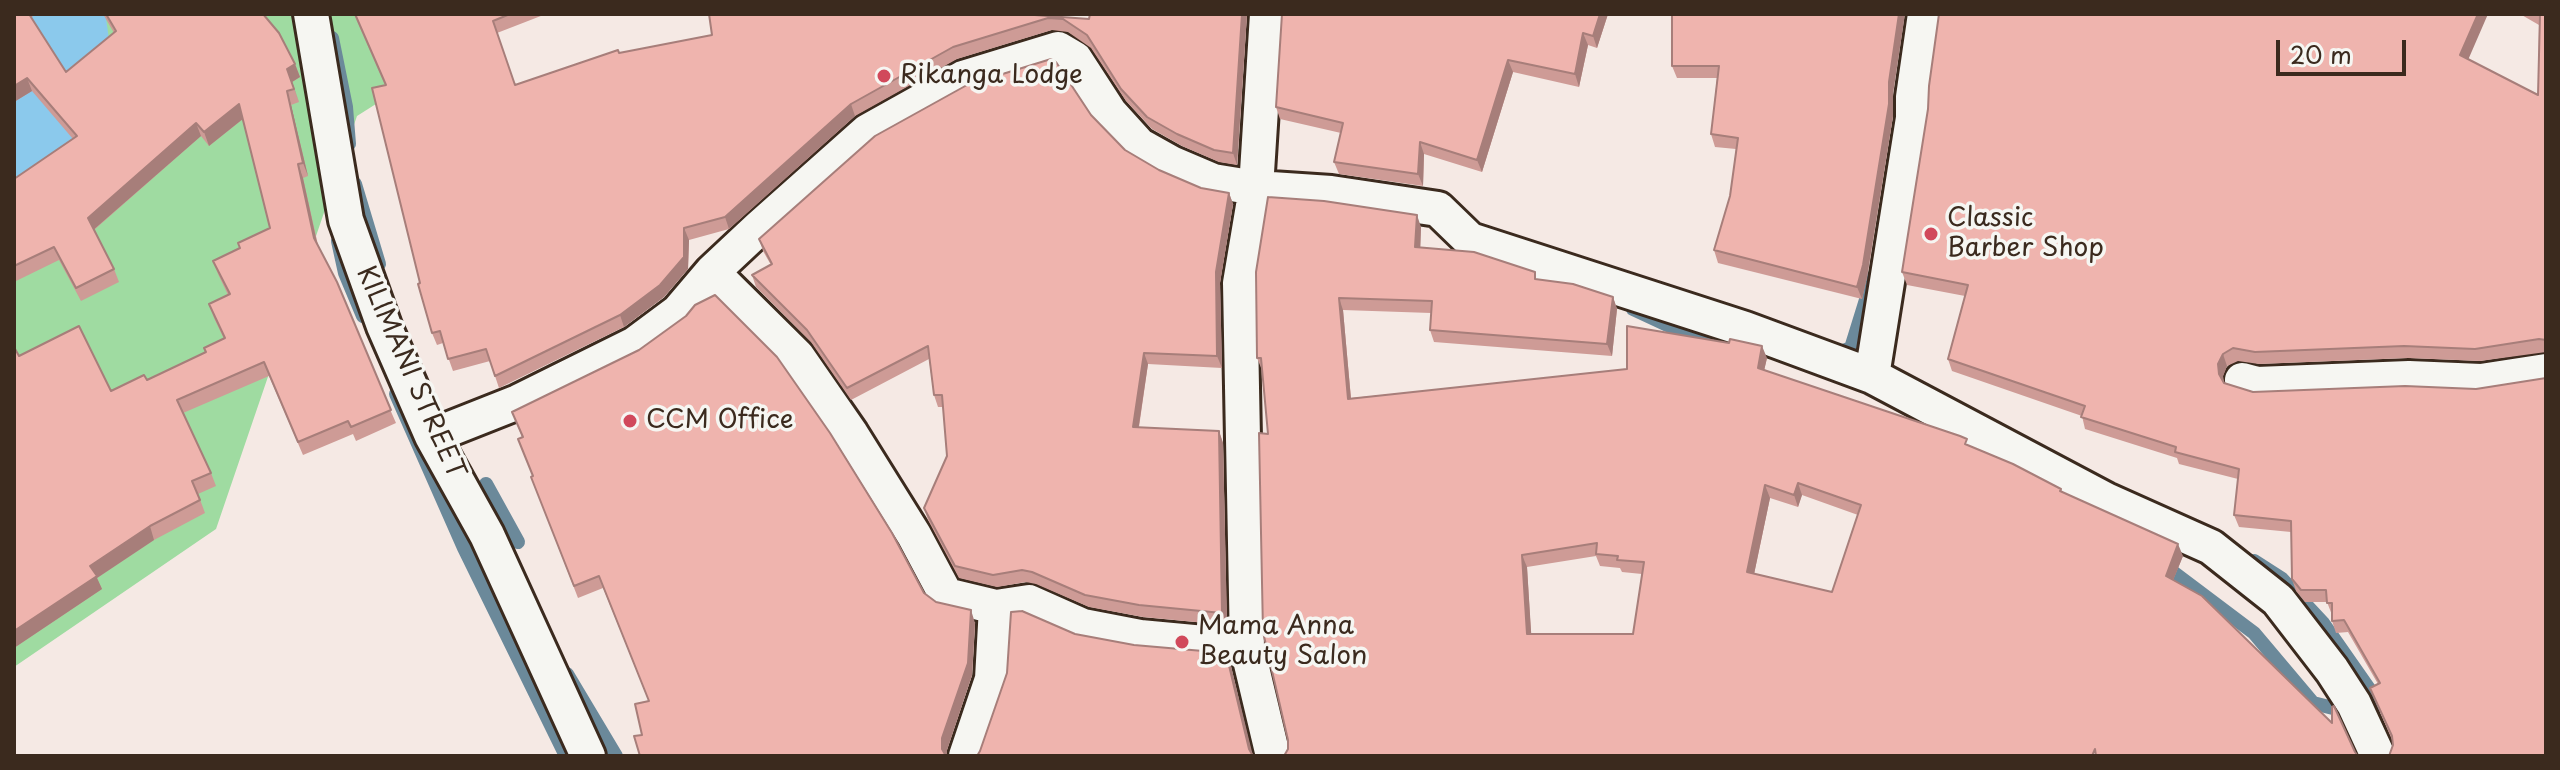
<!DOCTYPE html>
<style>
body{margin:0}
#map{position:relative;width:2560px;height:770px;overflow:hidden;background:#f5e9e4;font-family:"Playpen Sans",sans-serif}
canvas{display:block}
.frame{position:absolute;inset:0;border:16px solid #3b2a1e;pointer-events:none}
.scale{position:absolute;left:2276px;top:40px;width:130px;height:36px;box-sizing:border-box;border:4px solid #3b2a1e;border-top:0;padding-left:10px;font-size:24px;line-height:28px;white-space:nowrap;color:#3b2a1e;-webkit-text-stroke:6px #f6f6f2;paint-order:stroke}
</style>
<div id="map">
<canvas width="2560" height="770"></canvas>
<div class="frame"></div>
<div class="scale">20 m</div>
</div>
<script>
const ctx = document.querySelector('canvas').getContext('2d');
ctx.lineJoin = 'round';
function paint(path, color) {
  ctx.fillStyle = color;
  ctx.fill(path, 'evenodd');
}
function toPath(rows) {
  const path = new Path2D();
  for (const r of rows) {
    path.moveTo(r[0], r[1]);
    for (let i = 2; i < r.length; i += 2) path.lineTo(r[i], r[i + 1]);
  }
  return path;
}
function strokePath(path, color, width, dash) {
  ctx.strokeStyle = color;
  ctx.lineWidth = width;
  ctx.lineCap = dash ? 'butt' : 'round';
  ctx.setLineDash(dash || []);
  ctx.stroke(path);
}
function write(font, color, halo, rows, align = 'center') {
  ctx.font = font + ' "Playpen Sans",sans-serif';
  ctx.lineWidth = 7;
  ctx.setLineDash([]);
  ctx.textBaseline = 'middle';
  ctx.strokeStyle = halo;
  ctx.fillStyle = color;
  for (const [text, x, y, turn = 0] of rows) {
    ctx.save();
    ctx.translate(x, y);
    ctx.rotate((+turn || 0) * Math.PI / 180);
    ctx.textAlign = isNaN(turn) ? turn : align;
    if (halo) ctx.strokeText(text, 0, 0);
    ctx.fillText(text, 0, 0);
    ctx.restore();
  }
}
const green = toPath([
 [14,14,518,14,357,116,216,529,14,667]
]);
const stream = toPath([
 [332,38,346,107,349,144],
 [355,184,379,264],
 [338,241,345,273,363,316],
 [1226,291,1220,332,1229,368],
 [1633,309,1708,344],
 [1831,350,1840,352,1851,348,1873,277],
 [396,394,464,548,566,756],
 [486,484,518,542],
 [2254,561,2282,579,2323,623,2381,706],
 [2161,563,2254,633,2313,703,2337,709,2349,728],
 [567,674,616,756],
 [1246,703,1247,730,1258,756]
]);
const river = toPath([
 [14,146,48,109,73,63,66,14]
]);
const minor = toPath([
 [311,14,346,220,384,326,432,436,487,535,588,756],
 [1267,14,1256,188,1240,283,1247,647,1273,756],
 [712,272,797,356,851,434,914,535,946,595,996,607,1029,602,1083,626,1140,637,1247,647],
 [1872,376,1913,118,1913,97,1925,14],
 [2242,380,2257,384,2409,378,2481,381,2546,371],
 [432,436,518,402,635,344,678,312,712,272,760,227,868,131,963,78,1058,49,1075,59,1110,113,1139,145,1173,164,1213,181,1256,188,1331,193,1438,209,1470,240,1745,329,1872,376,2106,500,2211,547,2278,600,2332,670,2354,704,2378,756],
 [966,756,992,679,996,607]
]);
const wall = toPath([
 [14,14,35,14,31,18,66,72,114,33,103,14,263,14,295,64,300,77,292,82,299,102,291,105,308,176,303,178,318,245,396,423,356,441,353,434,303,455,269,376,183,413,211,473,216,486,198,494,205,513,154,540,97,578,102,589,14,648,14,347,19,356,111,391,147,380,206,352,224,339,214,318,209,304,228,295,218,274,213,261,240,248,238,243,270,228,243,119,209,146,201,136,94,230,114,269,119,282,81,301,59,260,14,282,14,179,73,139,32,91,14,102],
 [354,14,546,14,497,33,515,85,619,53,712,35,709,14,1089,19,1247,14,1237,165,1219,162,1182,146,1152,129,1126,101,1091,48,1068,32,1052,30,957,59,855,116,729,229,689,240,688,269,664,297,624,327,499,388,490,361,453,371,443,343,437,345,432,333,420,283,385,85],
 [1608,14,1597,48,1588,45,1579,87,1513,72,1482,172,1424,154,1423,186,1339,174,1334,162,1341,133,1280,119,1276,107],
 [1672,14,1893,94,1893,116,1867,277,1862,299,1718,263,1714,250,1730,196,1736,149,1715,147,1711,134,1717,78,1677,78,1672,66],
 [2520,14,2546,14,2546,352,2480,361,2408,358,2259,364,2238,361,2227,366,2223,376,2224,383,2253,392,2405,386,2393,745,2392,740,2370,688,2378,684,2348,632,2336,633,2332,621,2332,615,2327,602,2305,602,2296,591,2292,579,2291,532,2239,527,2234,515,2238,479,2179,464,2177,458,2085,429,2082,416,1952,371,1948,359,1965,296,1907,285,1902,272,1928,109,2468,59,2538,95,2539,25],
 [1091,115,1125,150,1159,170,1201,188,1229,193,1233,204,1220,283,1222,368,1148,364,1139,427,1219,431,1223,443,1227,625,1143,617,1089,607,1036,584,1026,582,997,587,959,578,928,520,924,508,947,456,943,407,938,407,934,395,929,359,851,400,811,342,756,287,752,275,771,265,763,251,759,239],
 [1421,227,1420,247,1538,280,1613,297,1617,309,1612,356,1434,342,1430,330,1431,313,1343,310,1351,398,1767,358,1764,370,1969,446,2061,489,2062,492,2183,556,2173,580,2355,752,1288,749,1268,434,1262,370,1257,358],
 [1802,495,1858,515,1832,592,1754,574,1770,498,1798,507],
 [1596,556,1600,566,1620,568,1622,572,1642,574,1633,634,1531,634,1527,567],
 [512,412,924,593,936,602,975,623,972,675,947,750,947,756,642,735,649,701,603,588,578,598,531,477,533,476,522,437]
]);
const shadedWall = toPath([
 [1242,14,1247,14,1237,165,1233,153],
 [1600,14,1608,14,1597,48,1593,36],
 [1899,14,1905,14,1893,94,1893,116,1867,277,1862,299,1857,287],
 [2478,14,2488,14,2465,67,2460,55],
 [1583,33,1588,45,1579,87,1575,74],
 [1508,60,1513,72,1482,172,1477,160],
 [295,64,300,77,292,82,299,102,287,69],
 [27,78,32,91,14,102,14,86],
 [287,91,291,105,308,176,303,163],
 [239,104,244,118,209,146,204,132],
 [851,104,855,116,729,229,725,217],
 [196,123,201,136,92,231,88,218],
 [1420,142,1424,154,1423,186,1418,174],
 [298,164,303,178,319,252,314,238],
 [1229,193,1233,204,1220,283,1222,368,1217,356,1216,272],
 [1417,215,1421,227,1420,259,1415,247],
 [684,228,689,240,688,269,664,297,624,327,620,315],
 [1613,297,1617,309,1612,356,1607,344],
 [1339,298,1343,310,1352,411,1348,399],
 [1762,346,1767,358,1762,380,1758,368],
 [1144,353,1148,364,1137,438,1133,427],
 [2223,354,2227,366,2223,376,2223,386,2219,374,2218,364],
 [1219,431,1223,443,1227,625,1222,613],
 [1798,483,1802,495,1798,507,1794,495],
 [1765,485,1770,498,1752,584,1747,572],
 [150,526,154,540,97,578,102,589,14,648,14,631,90,566],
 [2178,544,2183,556,2170,588,2166,576],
 [1522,555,1527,567,1532,646,1527,634],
 [971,610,975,623,972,675,947,750,947,756,942,749,942,738],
 [1226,653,1231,666,1253,756,1249,749]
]);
const building = toPath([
 [14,14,29,14,66,72,116,31,106,14,263,14,279,33,295,64,287,69,294,89,287,91,303,163,298,164,314,238,337,282,391,410,351,427,348,421,298,442,264,362,177,400,211,473,192,481,200,500,150,526,90,566,97,576,14,631,14,347,19,356,79,326,111,391,144,375,147,380,206,352,204,348,225,338,209,304,230,294,213,261,240,248,238,243,270,228,239,104,204,132,196,123,88,218,114,269,76,288,54,247,14,266,14,179,77,136,27,78,14,86,14,14],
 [355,14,510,14,493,21,515,85,618,50,619,53,712,35,709,14,1021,14,1089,19,1090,14,1242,14,1233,153,1214,150,1177,134,1147,117,1121,89,1087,35,1063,19,1048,18,953,47,851,104,725,217,684,228,684,257,660,285,620,315,495,376,486,349,448,359,440,331,432,333,418,284,420,283,372,88,386,85,355,14],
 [1282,14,1600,14,1593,36,1583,33,1575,74,1508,60,1477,160,1420,142,1418,174,1334,162,1343,123,1276,107,1282,14],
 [1672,14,1899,14,1889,82,1889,104,1863,265,1857,287,1714,250,1730,196,1738,138,1711,134,1719,66,1672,66,1672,14],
 [1939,14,2478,14,2460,55,2538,95,2540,15,2538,14,2546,14,2546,340,2539,339,2475,349,2404,346,2255,352,2233,348,2223,354,2218,364,2219,374,2224,383,2253,392,2405,386,2476,389,2546,378,2546,756,2389,756,2393,745,2392,736,2370,688,2380,683,2344,620,2332,621,2332,603,2327,603,2326,590,2301,590,2292,579,2291,521,2234,515,2239,469,2175,452,2176,447,2081,417,2085,406,1948,359,1968,285,1902,272,1928,109,1929,86,1939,14],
 [1051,59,1056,62,1091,115,1125,150,1159,170,1201,188,1229,193,1216,272,1217,356,1144,353,1133,427,1219,431,1222,613,1139,605,1085,595,1032,572,1022,570,993,575,955,566,924,508,947,456,942,395,934,395,928,346,847,388,807,330,752,275,772,264,759,239,875,136,967,85,1051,59],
 [1268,197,1324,201,1417,215,1415,247,1474,252,1535,272,1535,279,1573,284,1613,297,1607,344,1430,330,1432,301,1339,298,1348,399,1627,369,1627,326,1729,343,1730,339,1762,346,1758,368,1960,436,1967,439,1965,444,2013,464,2061,489,2060,491,2178,544,2166,576,2202,596,2332,723,2332,707,2334,706,2355,752,2358,756,2096,756,2095,749,2092,756,1284,756,1288,749,1288,740,1263,632,1259,433,1268,434,1261,358,1257,358,1256,272,1268,197],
 [1798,483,1861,505,1832,592,1747,572,1765,485,1794,495,1798,483],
 [1597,543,1596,554,1618,556,1617,560,1644,562,1633,634,1527,634,1522,555,1597,543],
 [715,295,777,357,830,433,892,533,924,593,936,602,971,610,968,663,942,738,942,749,946,756,640,756,634,736,642,735,635,704,649,701,599,576,574,586,531,477,533,476,518,439,523,437,512,412,639,350,686,316,695,305,715,295],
 [1022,611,1075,634,1134,645,1226,653,1249,749,1253,756,977,756,980,751,1007,673,1011,612,1022,611]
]);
const markers = [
 [884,76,8,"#d1495b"],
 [1931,234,8,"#d1495b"],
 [630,421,8,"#d1495b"],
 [1182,642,8,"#d1495b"]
];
const poiNames = [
 ["Rikanga Lodge",900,76],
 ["Classic",1947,219],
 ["Barber Shop",1947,249],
 ["CCM Office",646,421],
 ["Mama Anna",1198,627],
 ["Beauty Salon",1198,657]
];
const streetNames = [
 ["KILIMANI STREET",410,373,66]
];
paint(green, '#9fdba1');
strokePath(stream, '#6b899a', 14);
strokePath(river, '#8bc9ec', 78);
strokePath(minor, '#3b2a1e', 40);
strokePath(minor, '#f6f6f2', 34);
paint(wall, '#ce9b96');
paint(shadedWall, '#a77e7a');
paint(building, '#efb4ae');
strokePath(building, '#a77e7a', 2);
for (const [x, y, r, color] of markers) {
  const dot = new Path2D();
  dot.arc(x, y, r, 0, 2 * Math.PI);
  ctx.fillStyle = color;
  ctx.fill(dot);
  strokePath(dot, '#f6f6f2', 3);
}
write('26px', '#3b2a1e', '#f6f6f2', poiNames, 'left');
write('26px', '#3b2a1e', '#f6f6f2', streetNames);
</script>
